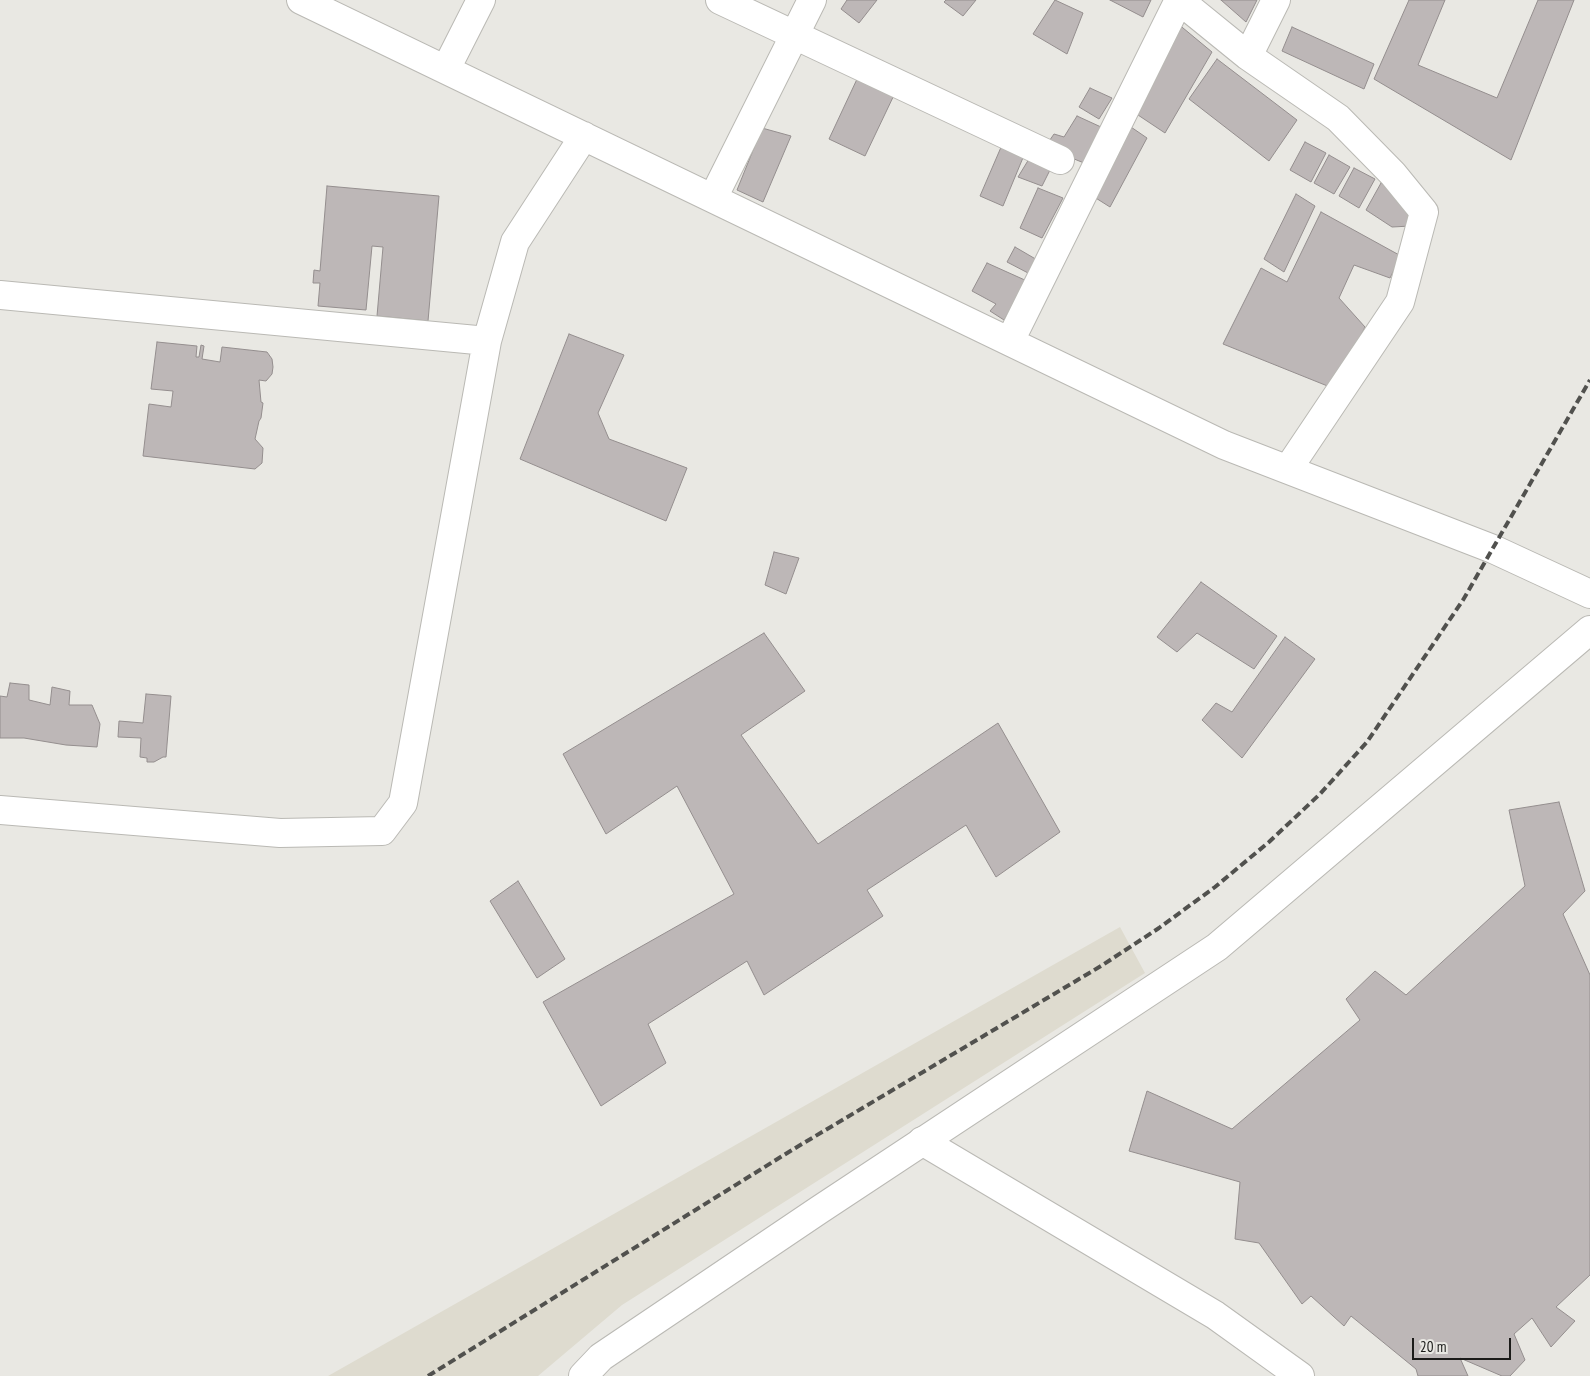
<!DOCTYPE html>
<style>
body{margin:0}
#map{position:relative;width:1590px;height:1376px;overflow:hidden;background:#e9e8e3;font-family:"PT Sans Narrow",sans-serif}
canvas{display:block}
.scale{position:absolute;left:1412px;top:1338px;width:99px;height:22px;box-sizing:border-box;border:2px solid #1b1b19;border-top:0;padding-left:6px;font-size:15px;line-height:18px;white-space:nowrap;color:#1b1b19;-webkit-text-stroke:4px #e9e8e3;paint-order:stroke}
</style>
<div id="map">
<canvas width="1590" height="1376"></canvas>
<div class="scale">20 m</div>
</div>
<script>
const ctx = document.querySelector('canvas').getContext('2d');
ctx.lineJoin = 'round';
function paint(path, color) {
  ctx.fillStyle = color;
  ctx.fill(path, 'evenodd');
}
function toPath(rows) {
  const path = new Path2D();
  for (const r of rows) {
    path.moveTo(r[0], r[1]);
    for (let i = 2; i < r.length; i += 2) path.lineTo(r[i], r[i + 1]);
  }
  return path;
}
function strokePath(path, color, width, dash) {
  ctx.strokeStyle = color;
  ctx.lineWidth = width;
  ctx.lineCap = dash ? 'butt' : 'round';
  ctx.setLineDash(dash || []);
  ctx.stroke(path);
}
const built = toPath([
 [1120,927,1145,973,622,1305,538,1376,328,1376]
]);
const building = toPath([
 [847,0,877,0,859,23,841,9,847,0],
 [946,0,976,0,963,16,944,2,946,0],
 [1055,0,1083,13,1067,54,1033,34,1055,0],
 [1110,0,1151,0,1143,17,1110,0],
 [1221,0,1257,0,1246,22,1221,0],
 [1409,0,1445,0,1418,65,1497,98,1538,0,1574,0,1511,160,1374,79,1409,0],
 [1177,23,1212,52,1165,133,1132,111,1177,23],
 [1292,27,1374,64,1364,89,1282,51,1292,27],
 [1217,59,1297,120,1269,161,1189,99,1217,59],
 [858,77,895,93,865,156,829,139,858,77],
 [1090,88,1112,98,1099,119,1079,107,1090,88],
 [1077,116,1101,127,1084,163,1045,147,1054,134,1064,137,1077,116],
 [1128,125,1147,138,1110,207,1091,195,1128,125],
 [762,128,791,136,763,202,737,190,762,128],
 [1005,138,1027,148,1003,206,980,196,1005,138],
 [1305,142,1326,153,1311,182,1290,170,1305,142],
 [1032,154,1054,162,1042,186,1018,177,1032,154],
 [1329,155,1350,167,1334,194,1314,183,1329,155],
 [1354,168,1375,179,1359,208,1339,196,1354,168],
 [1381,183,1405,196,1411,226,1392,227,1366,210,1381,183],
 [327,186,439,196,428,321,377,316,383,247,372,246,366,310,318,306,320,283,313,283,314,270,320,271,327,186],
 [1038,188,1063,198,1042,238,1020,228,1038,188],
 [1296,194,1315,206,1284,272,1264,259,1296,194],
 [1321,212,1401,256,1390,278,1354,265,1339,298,1365,327,1335,389,1223,344,1261,268,1287,282,1321,212],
 [1015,247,1039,261,1030,274,1007,262,1015,247],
 [987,263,1027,281,1004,320,990,311,996,304,972,291,987,263],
 [569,334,624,355,598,413,609,439,687,468,666,521,520,459,569,334],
 [157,342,197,346,196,357,199,357,201,345,204,346,202,359,220,362,222,347,267,352,272,359,273,367,272,374,266,381,259,380,261,402,263,403,261,418,259,421,255,439,263,448,262,463,255,469,143,456,149,404,171,407,173,391,151,389,157,342],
 [774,552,799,558,786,594,765,585,774,552],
 [1201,582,1277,636,1254,669,1197,633,1177,652,1157,637,1201,582],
 [764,633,805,691,741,735,818,844,998,723,1060,832,996,877,966,825,867,890,883,916,764,995,747,961,648,1024,666,1063,601,1106,543,1002,734,894,677,786,606,834,563,754,764,633],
 [1285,637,1315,659,1242,758,1202,720,1216,703,1232,712,1285,637],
 [10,683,29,685,29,700,50,705,52,687,70,691,69,705,92,705,100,724,97,747,66,745,24,738,0,738,0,696,7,697,10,683],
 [146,694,171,696,166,757,163,757,154,762,147,762,147,758,140,757,141,738,118,737,119,721,143,723,146,694],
 [1559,802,1585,891,1563,914,1590,975,1590,1275,1556,1307,1575,1321,1551,1347,1532,1318,1514,1334,1525,1360,1510,1376,1502,1376,1460,1358,1468,1376,1418,1376,1416,1369,1351,1316,1344,1326,1311,1296,1302,1304,1259,1243,1235,1239,1240,1182,1129,1151,1147,1091,1232,1129,1360,1020,1346,999,1375,971,1406,995,1525,886,1509,810,1559,802],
 [518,881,565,959,537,978,490,901,518,881]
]);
const minor = toPath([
 [301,0,1224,445,1493,549,1590,594],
 [720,0,1060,160],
 [1179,0,1248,56,1338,118,1393,174,1424,212,1400,302,1288,469],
 [1248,56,1276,0],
 [446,69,481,0],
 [713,198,812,0],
 [0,295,487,341],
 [1010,341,1179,0],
 [0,810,280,833,382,831,403,803,487,341,515,242,584,136],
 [922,1141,1215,1315,1300,1376]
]);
const major = toPath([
 [583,1376,601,1357,819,1210,1217,947,1590,630]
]);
const rail = toPath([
 [428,1376,792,1150,1101,966,1159,928,1215,887,1269,842,1320,794,1367,742,1463,600,1590,380]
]);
paint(built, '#dedbcf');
paint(building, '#bdb7b7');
strokePath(building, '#948e8e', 1);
strokePath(minor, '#bab9b4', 30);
strokePath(major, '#bab9b4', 30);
strokePath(minor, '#fff', 28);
strokePath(major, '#fff', 28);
strokePath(rail, '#51514e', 4, [8, 4]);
</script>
